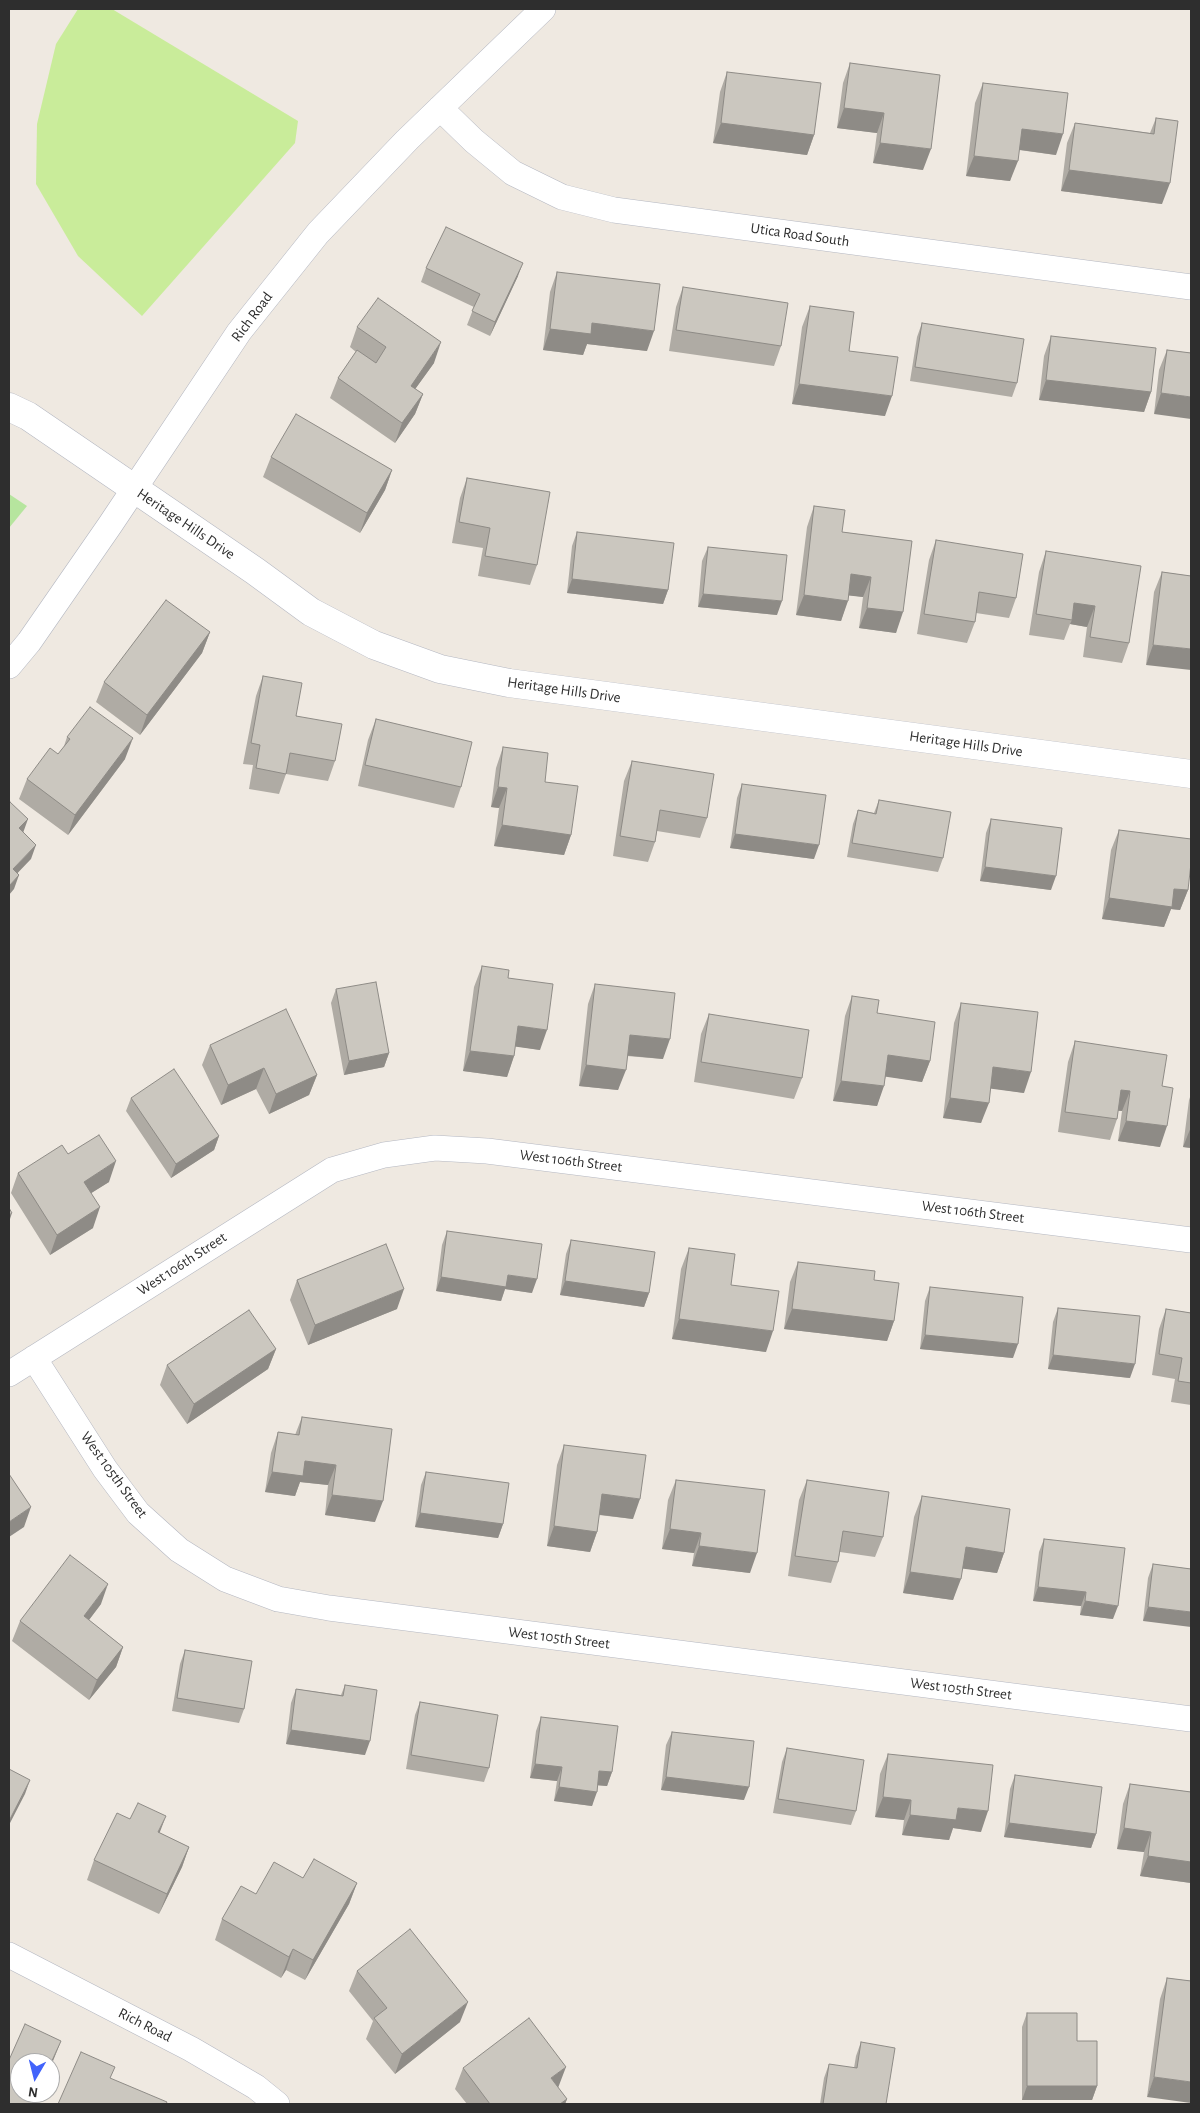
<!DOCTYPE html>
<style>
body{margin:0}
#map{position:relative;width:1200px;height:2113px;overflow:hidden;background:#efe9e1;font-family:"Alegreya Sans",sans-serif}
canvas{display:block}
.frame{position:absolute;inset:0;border:10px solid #2e2e2e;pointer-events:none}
.north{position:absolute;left:10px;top:2053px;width:50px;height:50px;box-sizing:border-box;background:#fff;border:1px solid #ababab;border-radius:50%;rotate:188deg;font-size:14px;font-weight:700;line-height:20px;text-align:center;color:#2e2e2e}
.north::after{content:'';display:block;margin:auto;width:18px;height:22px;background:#4264fb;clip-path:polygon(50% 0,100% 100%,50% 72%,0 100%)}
</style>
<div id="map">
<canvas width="1200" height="2113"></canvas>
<div class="frame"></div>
<div class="north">N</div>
</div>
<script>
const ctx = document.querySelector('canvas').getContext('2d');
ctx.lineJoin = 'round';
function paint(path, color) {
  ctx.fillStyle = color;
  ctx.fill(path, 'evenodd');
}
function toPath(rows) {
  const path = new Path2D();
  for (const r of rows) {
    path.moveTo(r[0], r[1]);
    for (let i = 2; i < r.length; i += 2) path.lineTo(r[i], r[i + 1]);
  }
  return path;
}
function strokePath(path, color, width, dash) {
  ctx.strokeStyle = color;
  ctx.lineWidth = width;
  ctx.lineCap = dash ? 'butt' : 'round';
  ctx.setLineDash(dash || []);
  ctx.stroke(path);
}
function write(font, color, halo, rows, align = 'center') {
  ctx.font = font + ' "Alegreya Sans",sans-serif';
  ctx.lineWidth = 4.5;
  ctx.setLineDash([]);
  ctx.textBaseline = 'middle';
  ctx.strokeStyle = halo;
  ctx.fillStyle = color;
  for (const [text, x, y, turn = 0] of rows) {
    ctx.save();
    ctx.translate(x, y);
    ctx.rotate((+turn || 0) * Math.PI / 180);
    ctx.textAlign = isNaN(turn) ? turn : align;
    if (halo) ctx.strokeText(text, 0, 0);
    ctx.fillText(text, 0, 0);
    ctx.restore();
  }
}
const green = toPath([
 [9,494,27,506,9,528]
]);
const pitch = toPath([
 [78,9,112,9,298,121,295,143,142,316,78,256,36,184,37,124,56,44]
]);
const minor = toPath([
 [440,108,474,141,513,173,562,197,614,210,1191,287],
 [9,666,29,642,110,525,239,332,318,233,407,140,543,9],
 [34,1358,105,1469,138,1513,179,1550,225,1579,278,1599,329,1608,1191,1719],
 [9,1374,332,1170,384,1155,435,1148,487,1151,1191,1240],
 [9,1955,191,2049,256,2087,277,2104]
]);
const tertiary = toPath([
 [9,407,28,416,255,571,311,612,374,645,440,669,509,683,1191,774]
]);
const wall = toPath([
 [850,63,923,170,873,163,877,133,837,128,843,83],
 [727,72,814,135,807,155,713,143,720,92],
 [983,83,1056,155,1019,150,1010,181,966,176,975,103],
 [1156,118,1162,204,1061,191,1067,143,1075,123,1150,133],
 [426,268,518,276,490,336,467,325,474,307,421,282],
 [557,272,647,351,587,344,583,355,543,350,550,292],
 [683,287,781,346,774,366,669,351,676,307],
 [810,306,849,351,885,416,792,404,802,327],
 [922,323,1017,383,1012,397,910,381,917,337],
 [357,327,434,363,415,389,423,394,415,414,395,443,330,398,338,378,356,352,350,347],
 [1051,336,1151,392,1144,412,1039,400,1044,356],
 [1167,350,1191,353,1154,414,1159,370],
 [271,457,392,470,385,490,360,533,263,477],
 [467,478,537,565,530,585,478,576,483,548,452,543,460,498],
 [814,506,842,532,912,541,896,633,859,628,863,597,849,595,841,621,796,615,807,527],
 [577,532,668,590,663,604,567,593,572,546],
 [936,540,1016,598,1009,618,976,613,975,622,967,643,917,634,929,560],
 [708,547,777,615,698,607,702,561],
 [1046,551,1129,643,1122,663,1083,657,1087,627,1070,624,1064,640,1029,635,1039,572],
 [1162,572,1191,576,1146,665,1154,592],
 [210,632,202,653,140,735,96,702,104,682],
 [263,676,335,761,328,781,286,774,279,794,249,789,253,765,243,764,256,696],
 [376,719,461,787,454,808,358,786,368,740],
 [67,737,125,759,68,835,19,799,27,779,58,754,63,749],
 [503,747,545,782,571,835,564,855,494,846,499,808,491,807,496,768],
 [632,761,707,818,700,838,657,831,655,842,648,862,613,856,624,781],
 [742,784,814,859,730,848,737,798],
 [879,800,943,858,938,872,847,857,853,824,858,810,874,813],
 [991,819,1051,890,980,881,986,833],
 [1119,830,1188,890,1180,910,1171,909,1164,927,1102,919,1111,850],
 [482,966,508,978,540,1050,515,1046,514,1056,507,1077,463,1071,474,987],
 [595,984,663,1059,627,1056,618,1090,579,1086,588,1004],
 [336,989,389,1053,384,1067,344,1075,331,1003],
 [852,996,877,1013,930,1061,922,1082,886,1076,877,1106,833,1101,845,1016],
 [961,1003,1024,1093,991,1088,981,1123,943,1118,954,1023],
 [709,1014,802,1078,794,1099,694,1082,701,1034],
 [1075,1041,1162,1086,1160,1147,1118,1141,1122,1111,1118,1111,1117,1119,1110,1140,1058,1132,1068,1062],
 [210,1045,317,1075,309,1095,269,1114,256,1089,221,1105,202,1065],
 [1191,1094,1191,1148,1183,1147,1189,1100],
 [131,1098,219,1136,214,1150,171,1178,126,1111],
 [68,1154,109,1182,91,1193,93,1228,50,1255,11,1193,18,1173],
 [447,1231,532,1293,505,1289,501,1301,436,1291,442,1245],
 [571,1240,649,1293,644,1307,560,1295,566,1254],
 [689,1248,766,1352,672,1339,681,1269],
 [798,1262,874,1280,894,1321,887,1341,784,1329,790,1282],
 [297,1280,397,1309,308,1345,290,1300],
 [930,1287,1013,1358,920,1349,925,1301],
 [1058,1308,1130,1378,1048,1369,1053,1322],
 [1166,1309,1191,1313,1191,1405,1171,1402,1175,1379,1152,1375,1159,1329],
 [276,1349,268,1369,187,1424,160,1385,167,1365],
 [302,1417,375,1522,325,1515,328,1485,300,1482,295,1496,265,1492,271,1453,278,1432,295,1435],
 [564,1445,633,1519,599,1515,597,1532,590,1552,547,1546,557,1465],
 [426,1472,503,1524,498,1538,415,1527,421,1485],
 [676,1480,750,1573,692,1566,694,1553,662,1549,668,1500],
 [807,1480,883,1537,875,1557,840,1552,838,1562,831,1583,788,1576,799,1500],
 [922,1496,1004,1553,997,1573,962,1568,953,1600,903,1593,914,1517],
 [1044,1539,1113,1619,1080,1615,1081,1606,1033,1601,1039,1552],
 [1153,1564,1191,1569,1143,1621,1148,1578],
 [101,1604,89,1620,123,1647,116,1667,89,1700,12,1641,20,1621],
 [185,1650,244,1709,239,1723,172,1711,180,1664],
 [345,1685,365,1755,286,1744,291,1703,296,1689,341,1695],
 [420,1702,489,1768,484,1782,406,1769,415,1715],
 [541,1717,612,1772,607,1786,597,1785,592,1806,554,1801,557,1781,530,1778,536,1731],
 [672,1732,744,1800,661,1790,666,1745],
 [787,1748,856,1811,851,1825,773,1813,782,1762],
 [888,1754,981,1832,953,1828,949,1840,902,1835,904,1820,875,1817,880,1774],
 [1015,1775,1096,1834,1091,1848,1004,1837,1010,1789],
 [1130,1784,1191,1792,1191,1883,1140,1876,1144,1852,1117,1849,1123,1804],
 [160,1833,189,1847,182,1867,159,1914,87,1880,94,1860],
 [303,1878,357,1883,349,1904,305,1980,286,1970,281,1978,215,1940,222,1919,256,1894],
 [357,1971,460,2022,395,2074,366,2039,373,2021,349,1991],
 [1167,1978,1191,1981,1147,2097,1160,1999],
 [1027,2013,1077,2041,1097,2086,1092,2100,1022,2100,1022,2027],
 [861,2042,886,2104,820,2104,824,2078,829,2064,854,2068,856,2056],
 [463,2068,558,2088,567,2099,565,2104,467,2104,455,2089]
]);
const shadedWall = toPath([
 [844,108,884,113,877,133,837,128],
 [721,123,814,135,807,155,713,143],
 [1022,129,1063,134,1056,155,1014,149],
 [880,143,931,149,923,170,873,163],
 [974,156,1018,161,1010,181,966,176],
 [1069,170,1170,183,1162,204,1061,191],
 [523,263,518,276,490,336,495,322],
 [592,323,654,331,647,351,587,344,583,355,543,350,550,329],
 [441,342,434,363,403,406,411,386],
 [1046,380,1151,392,1144,412,1039,400],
 [799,384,892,396,885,416,792,404],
 [1161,393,1191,397,1191,419,1154,414],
 [423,394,415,414,395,443,402,423],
 [392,470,385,490,360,533,367,513],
 [851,574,871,577,863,597,844,595],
 [572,579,668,590,663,604,567,593],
 [703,594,782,601,777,615,698,607],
 [804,595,848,601,841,621,796,615],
 [1074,603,1095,606,1087,627,1070,624,1072,620],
 [867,608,903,612,896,633,859,628],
 [210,632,202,653,140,735,147,715],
 [1153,645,1191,649,1191,670,1146,665],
 [133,738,125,759,68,835,75,815],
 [498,787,507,788,499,808,491,807],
 [28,819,23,833,19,828],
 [502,825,571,835,564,855,494,846],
 [735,834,819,845,814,859,730,848],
 [36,845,31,859,9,882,13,869],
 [985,867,1056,876,1051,890,980,881],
 [19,875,14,889,9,895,9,886],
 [1174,889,1188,890,1180,910,1171,909,1164,927,1102,919,1109,898],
 [518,1026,547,1030,540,1050,511,1046],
 [630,1035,670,1039,663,1059,622,1055],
 [470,1051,514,1056,507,1077,463,1071],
 [389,1053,384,1067,344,1075,349,1061],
 [888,1055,930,1061,922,1082,881,1076],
 [586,1065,626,1070,618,1090,579,1086],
 [993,1067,1031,1072,1024,1093,986,1088],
 [264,1068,256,1089,221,1105,228,1085],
 [317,1075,309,1095,269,1114,276,1094],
 [841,1081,884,1086,877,1106,833,1101],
 [1121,1090,1130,1091,1122,1111,1114,1110],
 [950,1098,989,1103,981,1123,943,1118],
 [1126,1121,1167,1126,1160,1147,1118,1141],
 [1191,1127,1191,1148,1183,1147],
 [219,1136,214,1150,171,1178,176,1164],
 [116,1161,109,1182,77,1202,84,1182],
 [100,1207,93,1228,50,1255,57,1235],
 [12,1213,9,1222,9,1215],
 [508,1275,537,1279,532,1293,505,1289,501,1301,436,1291,441,1277],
 [565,1281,649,1293,644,1307,560,1295],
 [404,1289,397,1309,308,1345,315,1325],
 [792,1309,894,1321,887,1341,784,1329],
 [679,1319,773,1331,766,1352,672,1339],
 [925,1335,1018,1344,1013,1358,920,1349],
 [276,1349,268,1369,187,1424,194,1404],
 [1053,1355,1135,1364,1130,1378,1048,1369],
 [305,1461,336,1465,328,1485,300,1482,295,1496,265,1492,272,1472],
 [602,1494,640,1499,633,1519,594,1514],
 [332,1495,383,1501,375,1522,325,1515],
 [31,1507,24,1527,9,1537,9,1522],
 [420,1513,503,1524,498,1538,415,1527],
 [554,1526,597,1532,590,1552,547,1546],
 [670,1529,701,1533,694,1553,662,1549],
 [699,1546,757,1553,750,1573,692,1566],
 [966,1547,1004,1553,997,1573,958,1568],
 [910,1572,961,1579,953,1600,903,1593],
 [108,1584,101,1604,76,1637,84,1616],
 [1038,1587,1086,1592,1081,1606,1033,1601],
 [1085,1601,1118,1606,1113,1619,1080,1615],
 [1148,1607,1191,1612,1191,1627,1143,1621],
 [123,1647,116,1667,89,1700,97,1680],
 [291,1730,370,1741,365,1755,286,1744],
 [535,1764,562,1767,557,1781,530,1778],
 [599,1771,612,1772,607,1786,594,1785],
 [666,1777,749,1787,744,1800,661,1790],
 [30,1780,25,1794,9,1825,9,1821],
 [559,1787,597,1792,592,1806,554,1801],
 [883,1797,911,1800,904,1820,875,1817],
 [958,1808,988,1811,981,1832,953,1828,949,1840,902,1835,910,1815],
 [166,1816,158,1837,158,1832],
 [1009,1823,1096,1834,1091,1848,1004,1837],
 [1124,1828,1151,1832,1144,1852,1117,1849],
 [189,1847,182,1867,159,1914,167,1894],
 [1148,1856,1191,1862,1191,1883,1140,1876],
 [357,1883,349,1904,305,1980,313,1960],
 [293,1949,286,1970,281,1978,289,1957],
 [468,2002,460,2022,395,2074,402,2054],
 [61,2041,53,2061,50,2068,50,2065],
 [566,2067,558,2088,551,2078],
 [1154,2077,1191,2082,1191,2103,1147,2097],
 [1027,2086,1097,2086,1092,2100,1022,2100],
 [37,2093,39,2093,34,2104,32,2104],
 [567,2099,565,2104,560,2104]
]);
const building = toPath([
 [850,63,940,75,931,149,880,143,884,113,844,108,850,63],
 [727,72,821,83,814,135,721,123,727,72],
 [983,83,1068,93,1063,134,1022,129,1018,161,974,156,983,83],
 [1156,118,1178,121,1170,183,1069,170,1075,123,1154,134,1156,118],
 [446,227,523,263,495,322,472,311,480,294,426,268,446,227],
 [557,272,660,284,654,331,592,323,591,334,550,329,557,272],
 [683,287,788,303,781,346,676,330,683,287],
 [378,298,441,342,411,386,423,394,402,423,338,378,357,350,376,363,386,347,357,327,378,298],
 [810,306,854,312,849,351,898,357,892,396,799,384,810,306],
 [922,323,1024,339,1017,383,915,367,922,323],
 [1051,336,1156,348,1151,392,1046,380,1051,336],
 [1167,350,1191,353,1191,397,1161,393,1167,350],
 [296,414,392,470,367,513,271,457,296,414],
 [467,478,550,492,537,565,485,556,490,528,459,522,467,478],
 [814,506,845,510,842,532,912,541,903,612,867,608,871,577,851,574,848,601,804,595,814,506],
 [577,532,674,543,668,590,572,579,577,532],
 [936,540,1023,554,1016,598,979,592,975,622,924,614,936,540],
 [708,547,787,555,782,601,703,594,708,547],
 [1046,551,1141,566,1129,643,1090,637,1095,606,1074,603,1072,620,1036,614,1046,551],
 [1162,572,1191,576,1191,649,1153,645,1162,572],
 [166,600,210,632,147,715,104,682,166,600],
 [263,676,302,683,296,716,342,724,335,761,290,753,286,774,256,768,260,745,251,743,263,676],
 [90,707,133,738,75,815,27,779,50,748,58,754,70,739,67,737,90,707],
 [376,719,472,742,461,787,365,765,376,719],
 [503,747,548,753,545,782,578,786,571,835,502,825,507,788,498,787,503,747],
 [632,761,714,774,707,818,660,810,655,842,620,836,632,761],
 [742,784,826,795,819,845,735,834,742,784],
 [879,800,951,812,943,858,852,843,858,810,876,814,879,800],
 [10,802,28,819,19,828,36,845,13,869,19,875,9,886,9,803,10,802],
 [991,819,1062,828,1056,876,985,867,991,819],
 [1119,830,1191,839,1191,863,1188,890,1174,889,1172,907,1109,898,1119,830],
 [482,966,509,970,508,978,553,984,547,1030,518,1026,514,1056,470,1051,482,966],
 [376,982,389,1053,349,1061,336,989,376,982],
 [595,984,675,993,670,1039,630,1035,626,1070,586,1065,595,984],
 [852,996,879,1000,877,1013,935,1022,930,1061,888,1055,884,1086,841,1081,852,996],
 [961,1003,1038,1012,1031,1072,993,1067,989,1103,950,1098,961,1003],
 [286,1009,317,1075,276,1094,264,1068,228,1085,210,1045,286,1009],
 [709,1014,809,1030,802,1078,701,1062,709,1014],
 [1075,1041,1167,1055,1162,1086,1173,1088,1167,1126,1126,1121,1130,1091,1121,1090,1117,1119,1065,1112,1075,1041],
 [174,1069,219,1136,176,1164,131,1098,174,1069],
 [99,1135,116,1161,84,1182,100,1207,57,1235,18,1173,62,1145,68,1154,99,1135],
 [9,1208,12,1213,9,1215,9,1208],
 [447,1231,542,1244,537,1279,508,1275,506,1287,441,1277,447,1231],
 [571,1240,655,1252,649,1293,565,1281,571,1240],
 [386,1244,404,1289,315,1325,297,1280,386,1244],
 [689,1248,735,1254,731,1285,779,1291,773,1331,679,1319,689,1248],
 [798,1262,875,1271,874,1280,899,1283,894,1321,792,1309,798,1262],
 [930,1287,1023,1297,1018,1344,925,1335,930,1287],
 [1058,1308,1140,1316,1135,1364,1053,1355,1058,1308],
 [1166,1309,1191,1313,1191,1383,1178,1381,1182,1358,1159,1354,1166,1309],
 [249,1310,276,1349,194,1404,167,1365,249,1310],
 [302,1417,392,1429,383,1501,332,1495,336,1465,305,1461,303,1476,272,1472,278,1432,299,1435,302,1417],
 [564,1445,646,1455,640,1499,602,1494,597,1532,554,1526,564,1445],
 [426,1472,509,1483,503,1524,420,1513,426,1472],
 [9,1474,31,1507,9,1522,9,1474],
 [676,1480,765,1490,757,1553,699,1546,701,1533,670,1529,676,1480],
 [807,1480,889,1492,883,1537,843,1531,838,1562,795,1556,807,1480],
 [922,1496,1010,1509,1004,1553,966,1547,961,1579,910,1572,922,1496],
 [1044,1539,1125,1548,1118,1606,1085,1601,1086,1592,1038,1587,1044,1539],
 [70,1555,108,1584,84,1616,123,1647,97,1680,20,1621,70,1555],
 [1153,1564,1191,1569,1191,1612,1148,1607,1153,1564],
 [185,1650,252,1661,244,1709,177,1698,185,1650],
 [345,1685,377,1690,370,1741,291,1730,296,1689,343,1696,345,1685],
 [420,1702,498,1715,489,1768,411,1755,420,1702],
 [541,1717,618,1726,612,1772,599,1771,597,1792,559,1787,562,1767,535,1764,541,1717],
 [672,1732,754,1741,749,1787,666,1777,672,1732],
 [787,1748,864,1760,856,1811,778,1799,787,1748],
 [888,1754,993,1765,988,1811,958,1808,956,1820,910,1815,911,1800,883,1797,888,1754],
 [9,1769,30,1780,9,1821,9,1769],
 [1015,1775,1102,1787,1096,1834,1009,1823,1015,1775],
 [1130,1784,1191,1792,1191,1862,1148,1856,1151,1832,1124,1828,1130,1784],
 [138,1803,166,1816,158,1832,189,1847,167,1894,94,1860,117,1813,130,1819,138,1803],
 [314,1859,357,1883,313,1960,293,1949,289,1957,222,1919,241,1886,256,1894,274,1862,303,1878,314,1859],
 [410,1929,468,2002,402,2054,374,2018,387,2008,357,1971,410,1929],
 [1167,1978,1191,1981,1191,2082,1154,2077,1167,1978],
 [1027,2013,1077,2013,1077,2041,1097,2041,1097,2086,1027,2086,1027,2013],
 [529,2018,566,2067,551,2078,567,2099,560,2104,490,2104,463,2068,529,2018],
 [25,2024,61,2041,50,2065,50,2063,20,2063,20,2093,37,2093,32,2104,9,2104,9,2060,25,2024],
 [861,2042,895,2048,886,2104,823,2104,829,2064,857,2068,861,2042],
 [81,2052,115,2067,110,2078,167,2102,166,2104,58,2104,81,2052]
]);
const streetNames = [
 ["Utica Road South",800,235,8],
 ["Rich Road",252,317,-53],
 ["Heritage Hills Drive",186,524,34],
 ["Heritage Hills Drive",564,690,8],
 ["Heritage Hills Drive",966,744,8],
 ["West 106th Street",571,1161,7],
 ["West 106th Street",973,1212,7],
 ["West 106th Street",182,1264,-33],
 ["West 105th Street",114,1475,54],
 ["West 105th Street",559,1638,7],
 ["West 105th Street",961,1689,7],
 ["Rich Road",145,2025,27]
];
paint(green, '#b6e59e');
paint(pitch, '#c9ec9a');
strokePath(minor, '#b4b7c1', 26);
strokePath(tertiary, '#b4b7c1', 29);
strokePath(minor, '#fff', 25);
strokePath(tertiary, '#fff', 28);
paint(wall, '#afaba4');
paint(shadedWall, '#8e8b86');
paint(building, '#cbc7bf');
strokePath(building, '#8e8b86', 1);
write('15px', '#2e2e2e', '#fff', streetNames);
</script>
